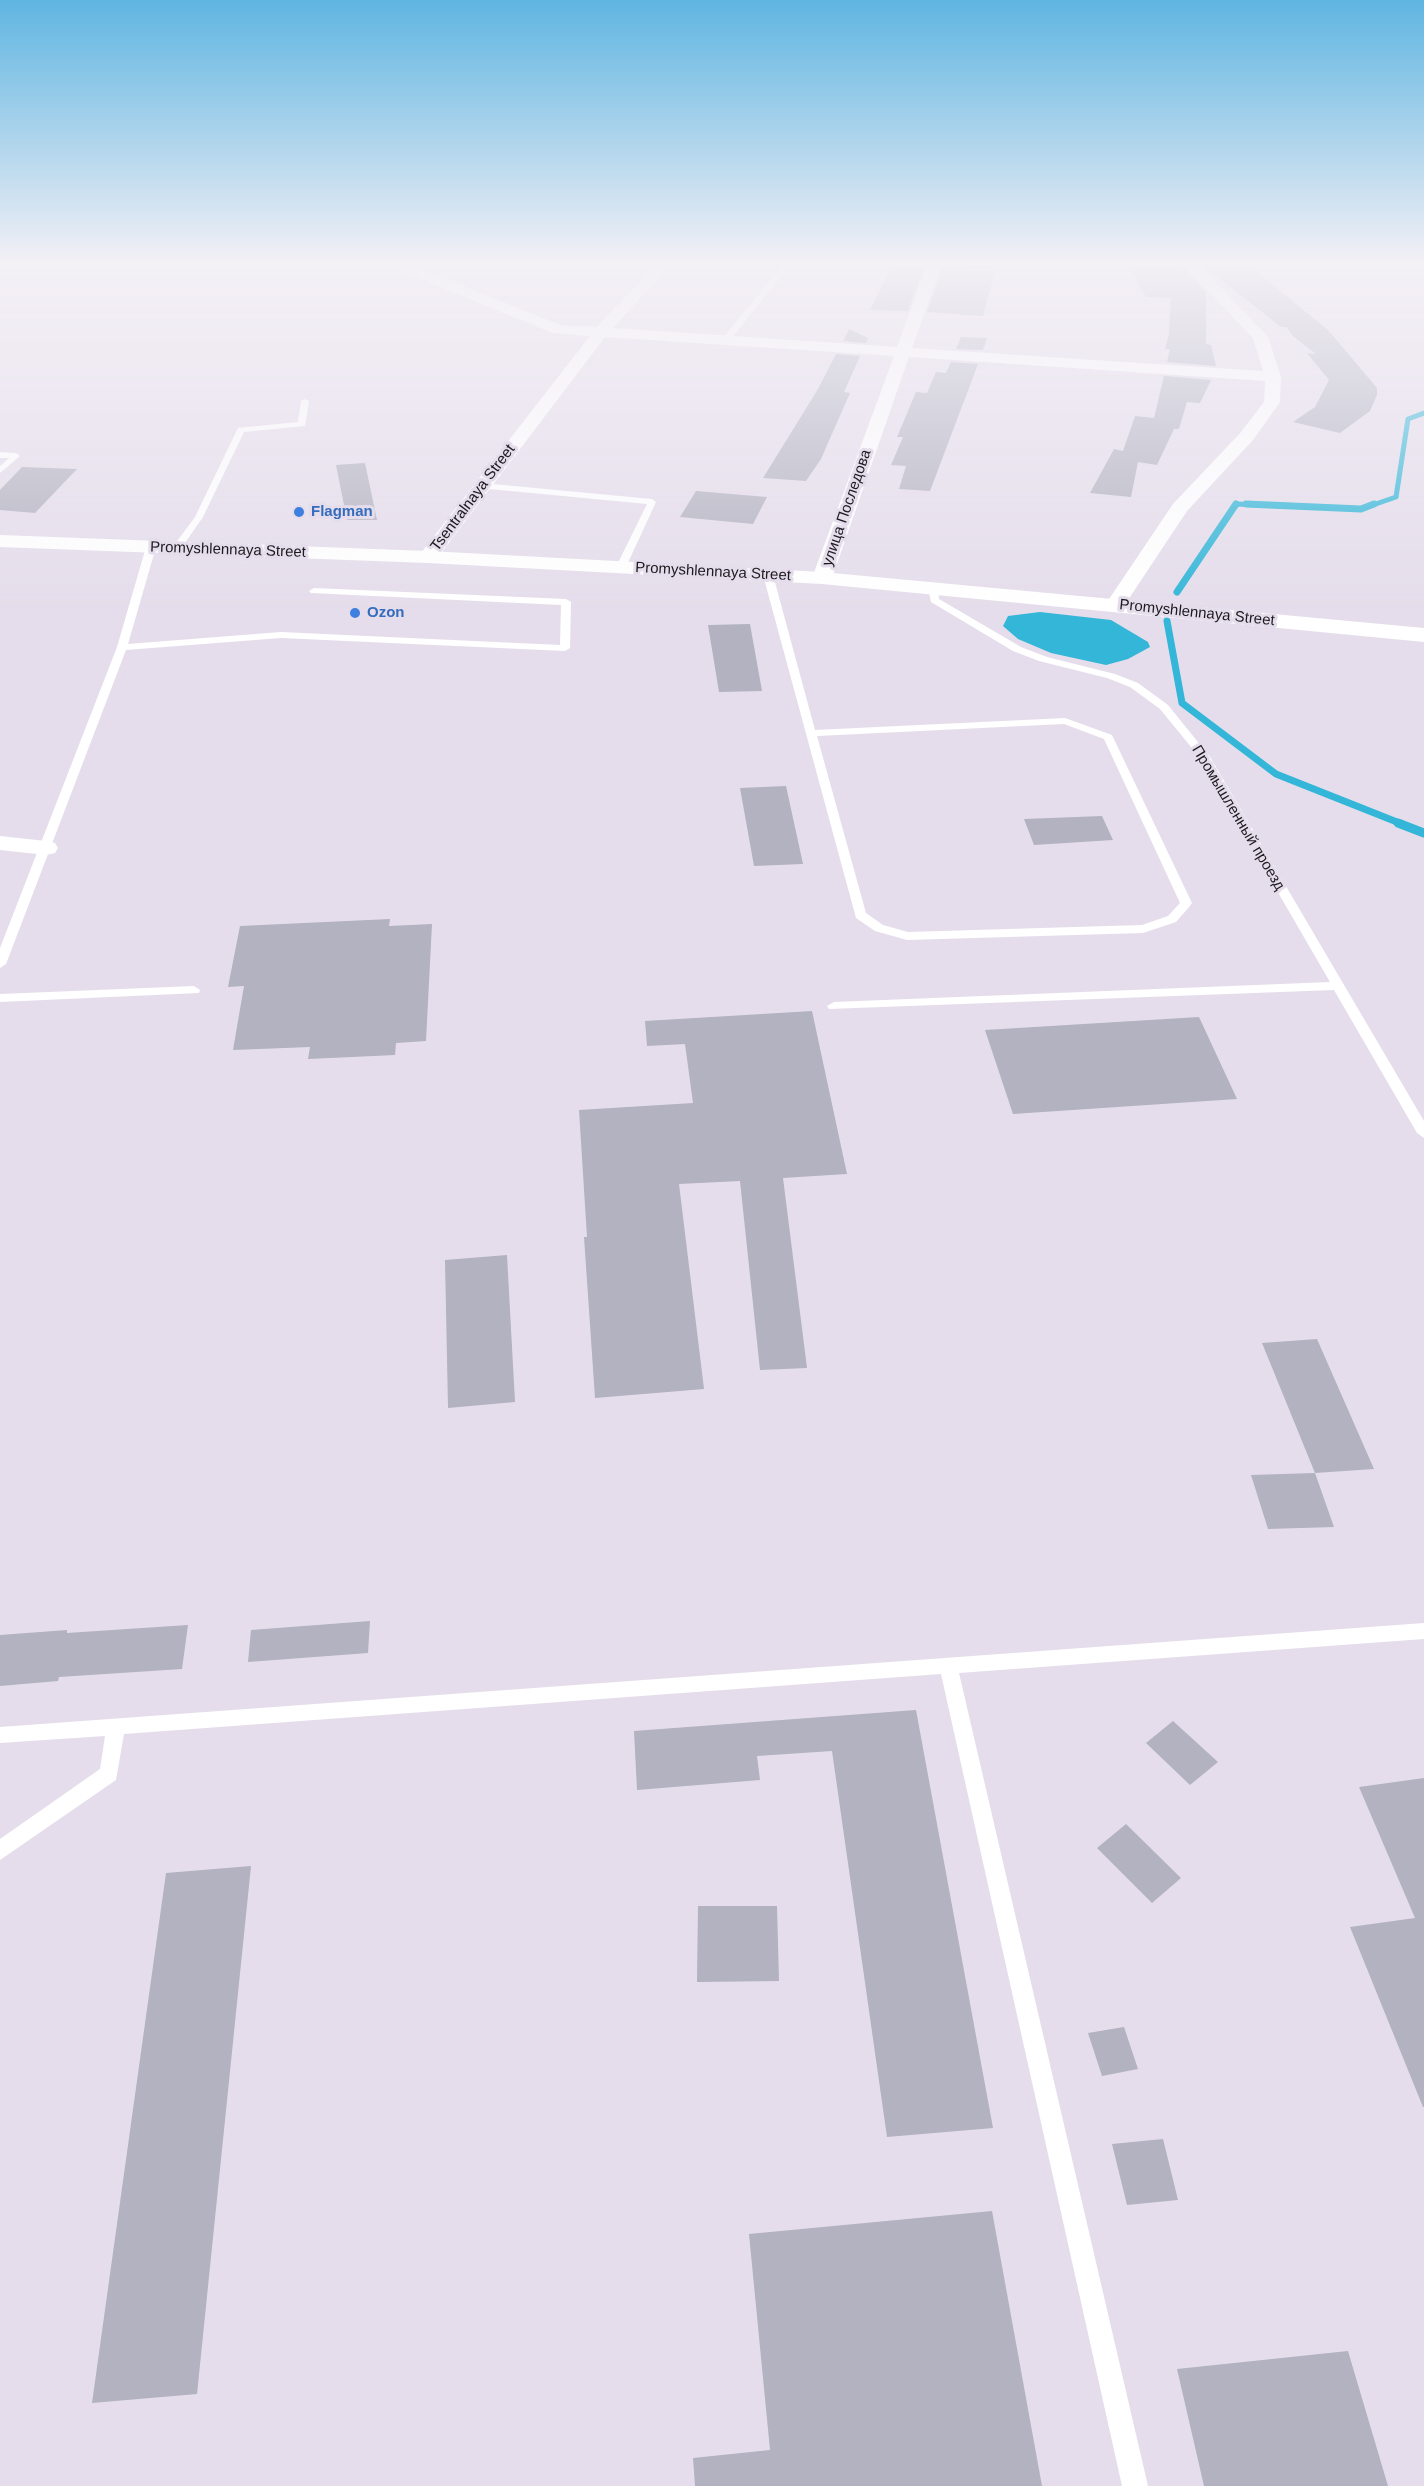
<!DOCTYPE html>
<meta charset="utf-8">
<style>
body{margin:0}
canvas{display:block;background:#e5ddeb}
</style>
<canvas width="1424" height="2486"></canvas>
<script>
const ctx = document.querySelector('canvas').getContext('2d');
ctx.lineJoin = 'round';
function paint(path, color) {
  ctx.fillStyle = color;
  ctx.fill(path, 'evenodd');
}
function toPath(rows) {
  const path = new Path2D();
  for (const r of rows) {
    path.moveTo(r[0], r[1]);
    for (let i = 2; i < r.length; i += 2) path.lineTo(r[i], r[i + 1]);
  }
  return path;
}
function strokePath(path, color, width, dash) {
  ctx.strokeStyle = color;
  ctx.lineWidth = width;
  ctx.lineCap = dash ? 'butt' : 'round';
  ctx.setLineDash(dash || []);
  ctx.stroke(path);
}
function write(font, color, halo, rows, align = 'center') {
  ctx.font = font + ' Arial,sans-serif';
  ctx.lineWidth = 6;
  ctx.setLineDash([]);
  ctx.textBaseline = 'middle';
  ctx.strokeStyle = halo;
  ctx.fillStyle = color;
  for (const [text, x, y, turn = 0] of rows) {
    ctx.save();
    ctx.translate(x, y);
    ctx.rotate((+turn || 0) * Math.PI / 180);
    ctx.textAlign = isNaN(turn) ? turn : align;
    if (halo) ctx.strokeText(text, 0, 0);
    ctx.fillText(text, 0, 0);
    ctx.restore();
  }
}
const water = toPath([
 [1040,612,1111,620,1148,642,1150,647,1128,659,1106,665,1051,653,1018,639,1003,626,1008,616]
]);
const streamFar2 = toPath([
 [1235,506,1236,504,1284,506],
 [1370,506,1396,497,1408,419,1424,413]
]);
const streamFar1 = toPath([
 [1246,504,1361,509,1374,504],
 [1177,592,1236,504],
 [1167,621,1182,703,1276,774,1402,824]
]);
const stream = toPath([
 [1398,823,1424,833]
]);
const building = toPath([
 [1245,262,1329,331,1377,388,1377,395,1370,411,1340,433,1293,422,1315,407,1329,380,1307,353,1316,354,1294,337,1286,327,1281,327,1201,264],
 [892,266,924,268,908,311,870,310],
 [1181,266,1206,292,1206,344,1211,345,1216,366,1167,362,1170,349,1165,349,1169,334,1171,298,1146,297,1130,268],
 [942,269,995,271,983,316,927,312],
 [849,329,868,338,866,343,843,341],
 [961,337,987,338,983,350,956,349],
 [836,354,860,356,844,392,850,393,821,459,806,481,763,478,818,389],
 [951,362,978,364,930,491,899,489,906,466,891,465,903,437,897,437,916,392,927,393,936,372,946,373],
 [1164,376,1211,380,1200,403,1187,402,1179,429,1174,429,1157,465,1138,462,1131,497,1090,493,1114,449,1123,451,1135,416,1154,418],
 [365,463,377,520,347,520,336,465],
 [22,467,77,469,35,513,0,510,0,490],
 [696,491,767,497,753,524,680,517],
 [750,624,762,691,719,692,708,625],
 [786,786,803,864,754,866,740,788],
 [1102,816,1113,840,1034,845,1024,819],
 [390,919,389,926,432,924,426,1041,396,1043,395,1055,308,1059,310,1047,233,1050,244,986,228,987,240,926],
 [812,1011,847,1174,783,1178,807,1368,760,1370,740,1181,679,1184,704,1389,595,1398,584,1237,587,1237,579,1110,693,1103,685,1044,647,1046,645,1021],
 [1199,1017,1237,1099,1013,1114,985,1030],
 [507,1255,515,1402,448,1408,445,1260],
 [1317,1339,1374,1469,1315,1473,1262,1343],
 [1315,1473,1334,1527,1268,1529,1251,1475],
 [370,1621,368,1653,248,1662,251,1630],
 [188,1625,182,1669,59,1677,58,1681,0,1686,0,1635,67,1630,67,1633],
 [916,1710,993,2128,887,2137,832,1751,757,1756,760,1780,637,1790,634,1731],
 [1173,1721,1218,1762,1190,1785,1146,1743],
 [1424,1778,1424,2107,1423,2107,1350,1927,1415,1918,1359,1787],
 [1126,1824,1181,1878,1152,1903,1097,1848],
 [251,1866,197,2394,92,2403,166,1873],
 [698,1906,777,1906,779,1981,697,1982],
 [1124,2027,1138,2069,1102,2076,1088,2033],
 [1163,2139,1178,2200,1127,2205,1112,2144],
 [992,2211,1042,2486,695,2486,693,2458,770,2450,749,2234],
 [1348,2351,1388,2486,1204,2486,1177,2369]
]);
const service = toPath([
 [786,261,793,261,727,344,721,344,721,340,786,261],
 [305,399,309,401,305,426,244,432,203,517,180,550,174,550,172,548,195,517,238,428,298,422,301,401,305,399],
 [0,452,16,453,20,456,0,473,0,466,9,458,0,458,0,452],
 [482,483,652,499,656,502,626,567,621,570,616,567,647,504,479,488,479,484,482,483],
 [151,544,156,547,128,644,281,632,560,645,561,605,311,593,309,591,314,588,566,599,571,602,570,648,565,651,281,638,126,650,6,964,0,968,0,948,117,647,146,547,151,544],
 [768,572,773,575,815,730,1065,718,1112,735,1192,903,1190,906,1176,922,1143,933,907,940,875,931,856,918,763,575,768,572],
 [1064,724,1104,739,1180,903,1168,916,1142,925,908,932,883,925,866,913,817,736,1064,724],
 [933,585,938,588,939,599,1021,647,1047,657,1115,674,1138,683,1168,705,1210,757,1424,1121,1424,1138,1417,1133,1334,990,829,1009,827,1006,834,1002,1330,982,1200,758,1160,709,1130,687,1107,678,1039,661,1013,651,931,602,928,588,933,585],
 [194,986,200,990,199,993,0,1002,0,994,194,986],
 [1424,1623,1424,1639,959,1673,1148,2486,1122,2486,941,1674,124,1734,116,1780,0,1860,0,1839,100,1769,105,1736,0,1743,0,1727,1424,1623]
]);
const minor = toPath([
 [382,261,401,261,560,325,597,327,659,261,674,261,613,328,897,347,926,269,933,265,940,269,912,348,1263,371,1253,338,1180,261,1195,261,1268,337,1281,377,1280,402,1253,440,1187,511,1122,609,1115,611,1108,609,1105,605,1173,504,1241,432,1264,402,1265,381,909,357,832,578,829,582,822,584,815,582,812,578,894,356,605,337,435,561,428,563,421,561,418,557,421,553,590,336,553,333,384,264,382,261],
 [0,836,46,841,55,843,58,848,55,853,46,855,0,850,0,836]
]);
const primary = toPath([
 [0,535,428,551,822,572,1424,628,1424,642,822,584,428,563,0,547,0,535]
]);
const markers = [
 [299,512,6,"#3f7fe0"],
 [355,613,6,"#3f7fe0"]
];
const farStreetnames = [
 ["Tsentralnaya Street",473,498,-53],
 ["улица Последова",847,508,-71],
 ["Promyshlennaya Street",228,550,2],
 ["Promyshlennaya Street",713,572,3],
 ["Promyshlennaya Street",1197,613,6],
 ["Промышленный проезд",1238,818,59]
];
const farShopnames = [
 ["Flagman",311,512],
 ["Ozon",367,613]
];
paint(water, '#33b6d7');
strokePath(streamFar2, '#33b6d7', 5);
strokePath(streamFar1, '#33b6d7', 7);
strokePath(stream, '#33b6d7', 9);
paint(building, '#b2b2c0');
paint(service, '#fff');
paint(minor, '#fff');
paint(primary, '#fff');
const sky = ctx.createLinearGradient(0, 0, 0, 609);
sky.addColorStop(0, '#5fb5e1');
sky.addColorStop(0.43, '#f3f0f6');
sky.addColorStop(1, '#f3f0f600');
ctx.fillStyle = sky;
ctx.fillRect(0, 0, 1424, 609);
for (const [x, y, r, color] of markers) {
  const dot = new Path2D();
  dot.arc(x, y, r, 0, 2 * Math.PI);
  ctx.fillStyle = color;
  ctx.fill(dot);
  strokePath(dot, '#e5ddeb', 2);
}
write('15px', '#1d1a1f', '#e5ddeb', farStreetnames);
write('bold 15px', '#366cbe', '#e5ddeb', farShopnames, 'left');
</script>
